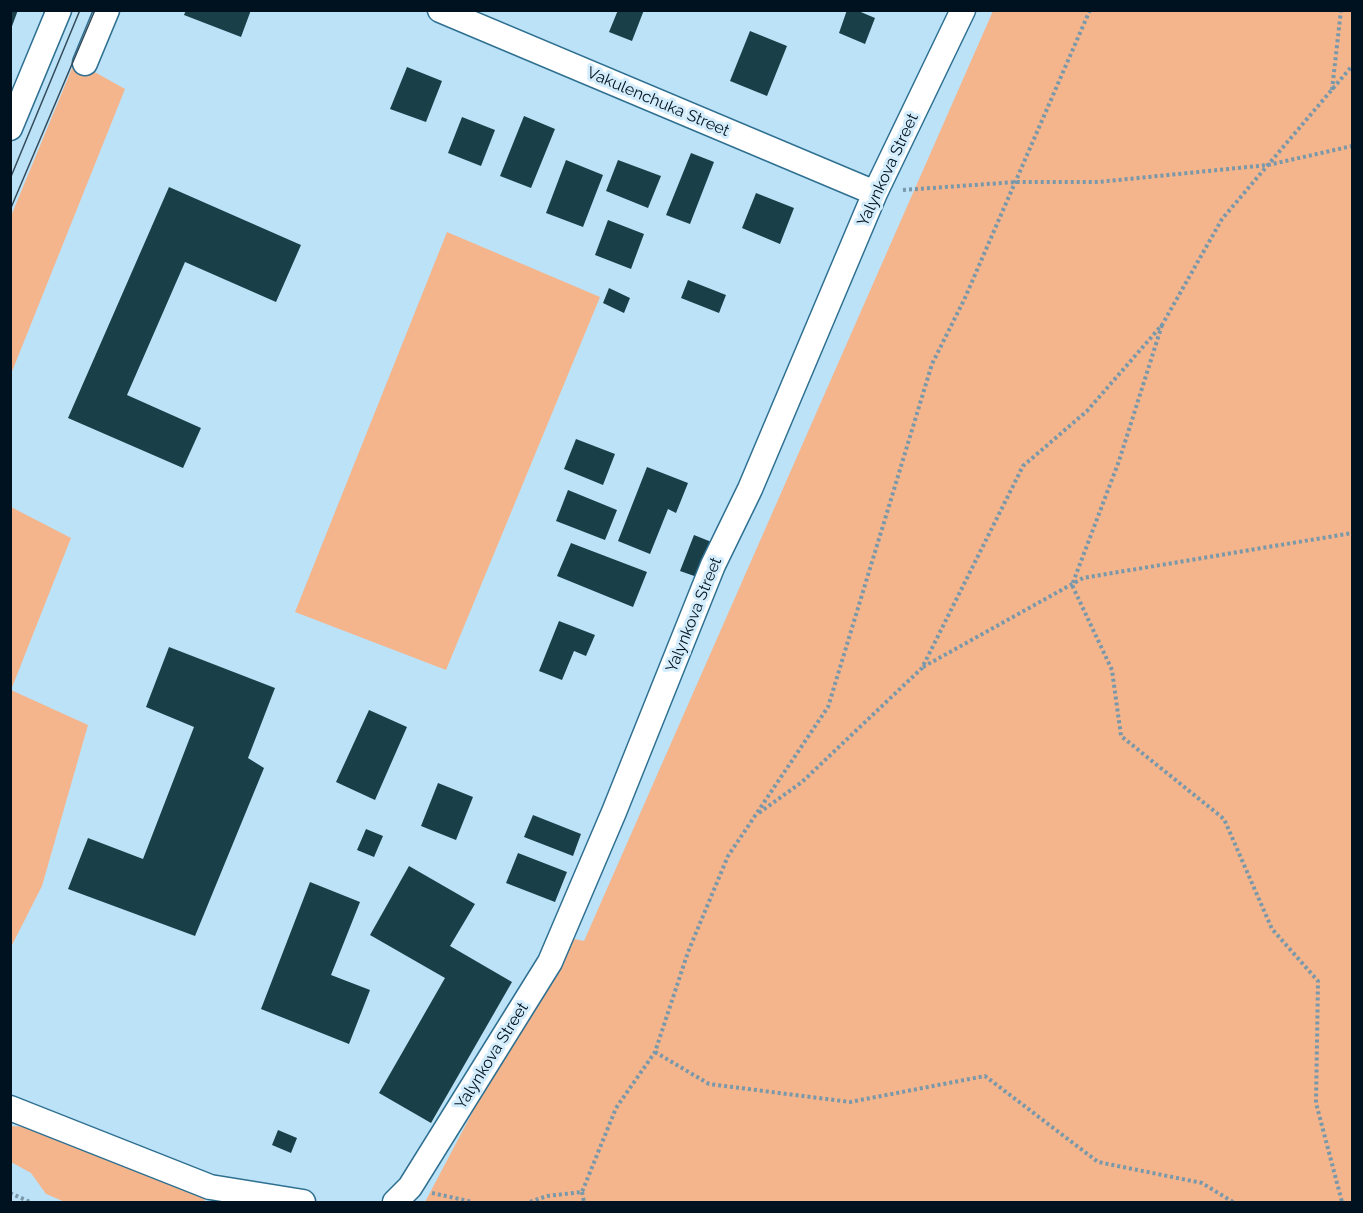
<!DOCTYPE html>
<style>
body{margin:0}
#map{position:relative;width:1363px;height:1213px;overflow:hidden;background:#bce2f8;font-family:Raleway,sans-serif}
canvas{display:block}
.frame{position:absolute;inset:0;border:12px solid #00121f;pointer-events:none}
</style>
<div id="map">
<canvas width="1363" height="1213"></canvas>
<div class="frame"></div>
</div>
<script>
const ctx = document.querySelector('canvas').getContext('2d');
ctx.lineJoin = 'round';
function paint(path, color) {
  ctx.fillStyle = color;
  ctx.fill(path, 'evenodd');
}
function toPath(rows) {
  const path = new Path2D();
  for (const r of rows) {
    path.moveTo(r[0], r[1]);
    for (let i = 2; i < r.length; i += 2) path.lineTo(r[i], r[i + 1]);
  }
  return path;
}
function strokePath(path, color, width, dash) {
  ctx.strokeStyle = color;
  ctx.lineWidth = width;
  ctx.lineCap = dash ? 'butt' : 'round';
  ctx.setLineDash(dash || []);
  ctx.stroke(path);
}
function write(font, color, halo, rows, align = 'center') {
  ctx.font = font + ' Raleway,sans-serif';
  ctx.lineWidth = 6;
  ctx.setLineDash([]);
  ctx.textBaseline = 'middle';
  ctx.strokeStyle = halo;
  ctx.fillStyle = color;
  for (const [text, x, y, turn = 0] of rows) {
    ctx.save();
    ctx.translate(x, y);
    ctx.rotate((+turn || 0) * Math.PI / 180);
    ctx.textAlign = isNaN(turn) ? turn : align;
    if (halo) ctx.strokeText(text, 0, 0);
    ctx.fillText(text, 0, 0);
    ctx.restore();
  }
}
const green = toPath([
 [993,11,1352,11,1352,1202,425,1202,565,937,584,941],
 [75,61,125,89,11,374,11,216],
 [447,232,600,297,446,670,295,612],
 [11,507,71,538,11,690,88,725,42,886,11,947,10,844,12,839,10,817],
 [10,1126,52,1128,207,1191,204,1202,65,1202,46,1194,31,1173,11,1162]
]);
const building = toPath([
 [10,10,18,10,11,29,10,29],
 [186,10,251,10,241,37,184,15],
 [618,10,644,10,632,41,609,32],
 [847,10,856,10,875,18,865,44,839,33],
 [750,31,787,46,767,96,730,81],
 [407,67,442,81,426,122,390,109],
 [524,116,555,129,531,188,500,176],
 [462,117,495,130,481,166,448,153],
 [691,153,714,162,690,224,666,215],
 [566,160,603,175,583,227,546,213],
 [618,160,661,176,648,208,606,191],
 [169,187,301,245,276,302,185,262,127,395,201,428,183,468,68,418],
 [756,193,794,208,780,244,742,228],
 [608,220,644,234,631,269,595,255],
 [688,280,726,295,719,313,681,298],
 [609,288,630,298,624,313,603,303],
 [576,439,615,454,603,485,564,469],
 [647,467,688,483,676,513,668,509,650,554,618,541],
 [568,490,617,510,605,540,556,521],
 [694,535,714,543,700,578,680,571],
 [571,543,647,572,633,607,557,576],
 [559,621,595,635,586,656,574,651,562,680,539,671],
 [169,647,275,688,248,758,264,768,195,936,68,889,88,838,143,859,194,727,146,707],
 [369,710,407,727,375,800,336,782],
 [438,783,473,797,456,840,421,826],
 [533,815,581,834,573,856,524,837],
 [366,829,383,836,374,857,357,850],
 [518,853,567,872,555,902,506,883],
 [409,866,475,904,450,946,512,982,431,1123,379,1093,445,978,370,935],
 [310,882,360,902,331,975,370,990,349,1044,261,1009],
 [278,1130,297,1138,291,1153,272,1145]
]);
const path = toPath([
 [1332,90,1341,10],
 [903,190,1016,182,1098,182,1268,165,1352,146],
 [1162,325,1119,461,1072,585,1112,670,1121,736,1224,819,1272,929,1318,981,1316,1103,1342,1202],
 [923,667,1083,578,1352,533],
 [759,813,802,782,922,668,1023,466,1087,411,1162,325,1222,219,1352,66],
 [655,1052,709,1084,850,1102,985,1076,1098,1162,1202,1183,1233,1202],
 [582,1192,584,1202],
 [10,1193,30,1202],
 [432,1193,473,1202],
 [530,1202,547,1196,582,1192,616,1108,655,1052,688,952,728,856,828,707,932,364,964,300,1090,10]
]);
const minor = toPath([
 [440,10,875,193],
 [85,63,107,10],
 [10,128,59,10],
 [10,1108,210,1187,303,1202],
 [395,1202,410,1187,550,962,614,812,713,565,750,489,875,193,963,10]
]);
const tram = toPath([
 [10,179,80,10],
 [10,210,95,10]
]);
const streetNames = [
 ["Vakulenchuka Street",658,102,23],
 ["Yalynkova Street",888,170,-65],
 ["Yalynkova Street",694,615,-68],
 ["Yalynkova Street",492,1056,-58]
];
paint(green, '#f4b58d');
paint(building, '#194048');
strokePath(minor, '#2f7091', 27);
strokePath(path, '#7998aa', 4, [3, 3]);
strokePath(minor, '#fff', 24);
strokePath(tram, '#334b5a', 1.5);
write('16px', '#00121f', '#d4edfc', streetNames);
</script>
